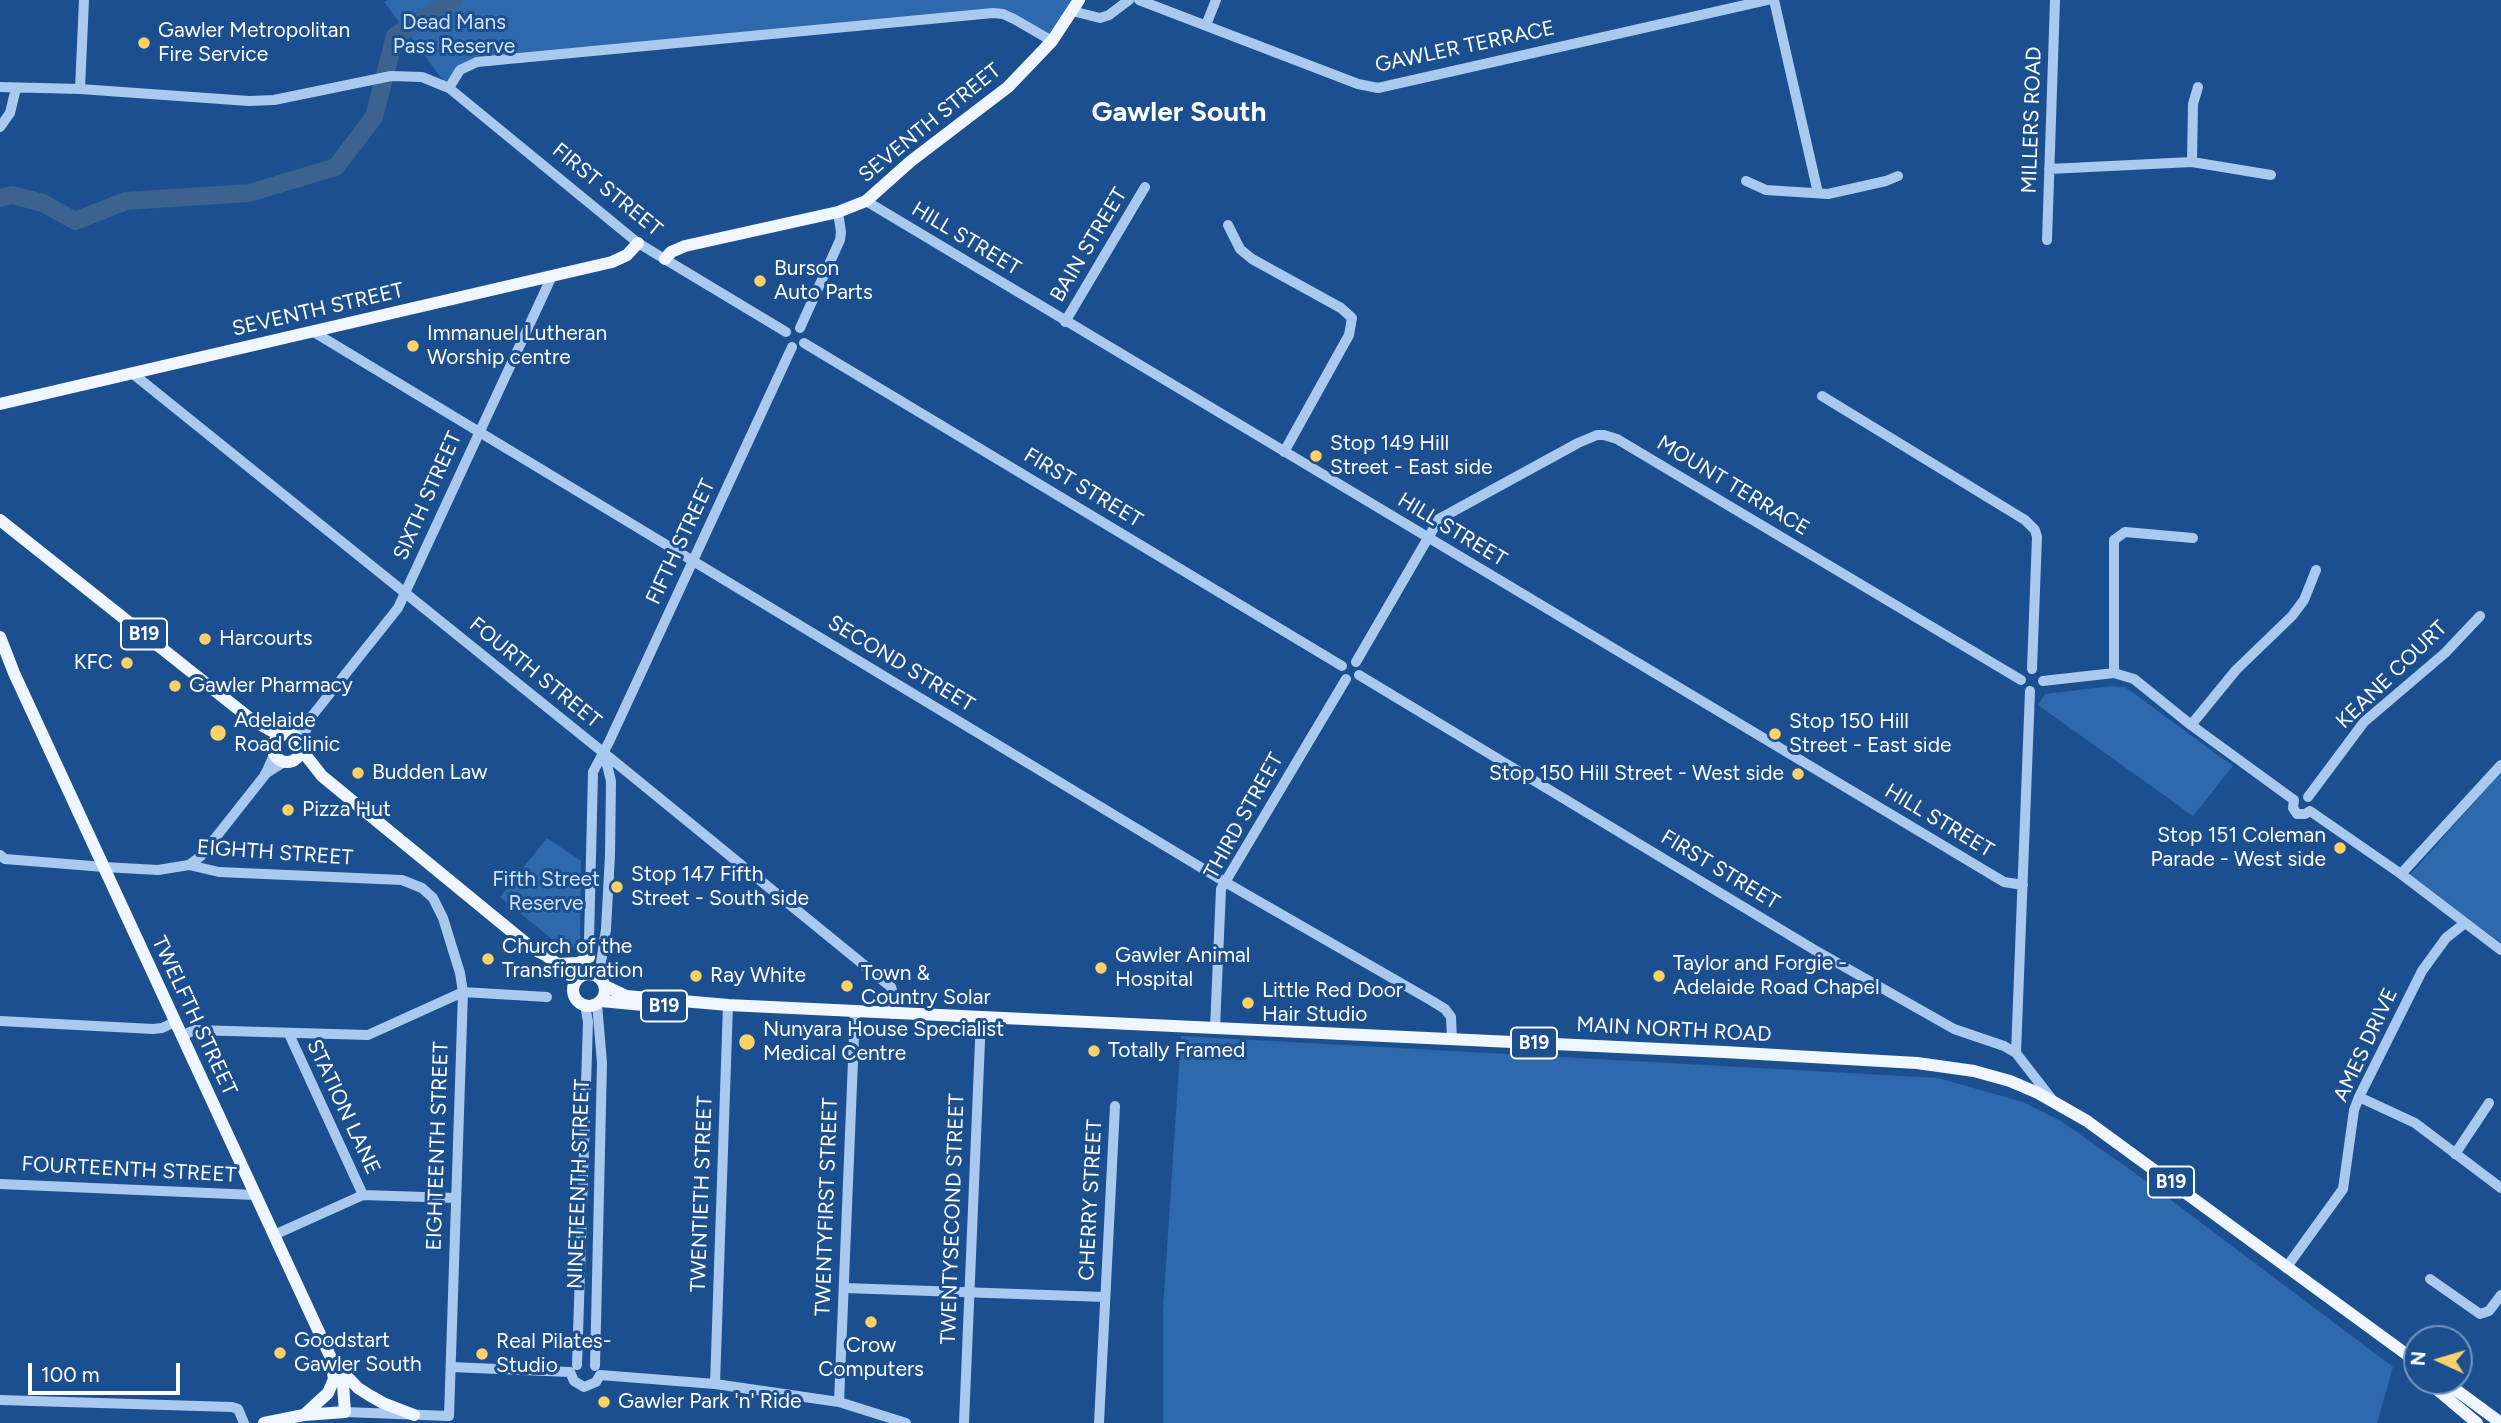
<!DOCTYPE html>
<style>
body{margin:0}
#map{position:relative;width:2501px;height:1423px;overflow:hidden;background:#1b4f8f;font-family:Figtree,sans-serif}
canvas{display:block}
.north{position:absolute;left:2403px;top:1325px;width:70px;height:70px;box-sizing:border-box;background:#1b4f8f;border:2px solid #7695bc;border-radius:50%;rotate:274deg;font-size:19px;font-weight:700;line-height:28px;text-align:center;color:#fff}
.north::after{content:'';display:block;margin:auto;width:24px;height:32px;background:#ffd166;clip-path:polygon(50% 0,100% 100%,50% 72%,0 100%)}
.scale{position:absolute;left:28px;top:1363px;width:152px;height:32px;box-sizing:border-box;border:4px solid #fff;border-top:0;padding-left:9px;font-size:21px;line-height:24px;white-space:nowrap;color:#fff;-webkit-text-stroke:5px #1b4f8f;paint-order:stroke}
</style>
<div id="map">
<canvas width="2501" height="1423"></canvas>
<div class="north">N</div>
<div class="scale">100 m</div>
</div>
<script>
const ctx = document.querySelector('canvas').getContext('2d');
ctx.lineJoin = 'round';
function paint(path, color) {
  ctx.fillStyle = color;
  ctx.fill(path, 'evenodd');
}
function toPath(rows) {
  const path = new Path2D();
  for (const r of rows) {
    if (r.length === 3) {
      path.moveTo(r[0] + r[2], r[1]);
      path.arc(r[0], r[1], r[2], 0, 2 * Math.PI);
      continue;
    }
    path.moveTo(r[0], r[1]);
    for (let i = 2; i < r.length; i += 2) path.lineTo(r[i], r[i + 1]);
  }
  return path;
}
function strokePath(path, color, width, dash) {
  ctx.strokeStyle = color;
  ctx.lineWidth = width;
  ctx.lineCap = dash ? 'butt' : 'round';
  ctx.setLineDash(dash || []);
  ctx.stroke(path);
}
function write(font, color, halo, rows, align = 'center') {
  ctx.font = font + ' Figtree,sans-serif';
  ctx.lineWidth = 6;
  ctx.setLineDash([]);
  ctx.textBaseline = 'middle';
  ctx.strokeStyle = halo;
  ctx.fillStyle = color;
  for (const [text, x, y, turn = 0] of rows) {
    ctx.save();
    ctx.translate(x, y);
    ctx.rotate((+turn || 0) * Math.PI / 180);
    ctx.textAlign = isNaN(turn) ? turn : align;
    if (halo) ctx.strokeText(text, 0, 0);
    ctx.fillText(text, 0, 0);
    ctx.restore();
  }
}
const green = toPath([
 [387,0,1079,0,1052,41,1003,14,477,62,460,70,449,88,384,2],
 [2111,686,2125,687,2233,766,2193,816,2038,705,2045,694],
 [2501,772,2501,943,2410,875],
 [547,838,581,861,580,941,568,952,500,897],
 [1181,1036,1938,1078,2023,1102,2061,1121,2135,1173,2393,1367,2377,1423,1163,1423,1163,1310]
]);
const river = toPath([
 [0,198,12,195,43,203,75,221,126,201,249,193,336,167,374,117,395,36,454,0]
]);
const minor = toPath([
 [1139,0,1358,84,1378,88,1767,0],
 [1774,0,1818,193],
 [1072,11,1100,18,1109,15,1129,0],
 [1206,25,1216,0],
 [0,87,80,89,249,101,274,100,391,76,422,77,449,88,638,243,786,332],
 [449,88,460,70,477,62,993,13,1003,14,1014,19,1052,41],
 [80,89,84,0],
 [0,127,10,113,16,88],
 [2192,162,2193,104,2198,87],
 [2049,169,2192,162,2271,175],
 [1746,181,1766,190,1828,194,1886,181,1898,176],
 [866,201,2004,882,2023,885],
 [1228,225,1240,249,1252,259,1341,308,1352,318,1349,335,1284,452],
 [2047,240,2055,0],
 [1065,322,1145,187],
 [800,328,840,240,841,232,838,212],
 [312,331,1225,882,1432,1001,1445,1009,1451,1017,1452,1039],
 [804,343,1342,666],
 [132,373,604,753,891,987,894,997,893,1014],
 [1822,396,2025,520,2035,530,2037,537,2032,669],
 [1356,662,1439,519,1578,443,1597,435,1604,435,1617,439,2021,680],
 [2114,673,2114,540,2125,532,2193,538],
 [1359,675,1813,949,1954,1029,2004,1046,2016,1053,2051,1098],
 [2043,681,2114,673,2134,679,2191,725,2294,800],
 [2191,725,2236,670,2292,616,2304,600,2316,570],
 [289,735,309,718],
 [300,744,312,716,398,608,552,276],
 [265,774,284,762],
 [2308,797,2364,722,2445,653,2480,616],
 [2294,800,2293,808,2297,814,2305,814,2310,811],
 [2310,811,2401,874,2501,950],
 [0,855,5,859,104,867,158,870,189,865,219,872,402,880,422,888,433,898,443,918,460,973,463,992,449,1416,345,1412],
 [189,865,201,856,265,775,274,755],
 [2401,874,2501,765],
 [584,975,589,941,593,772,609,742,792,347],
 [599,977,606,929,610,855,611,781,604,753],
 [0,1021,153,1029,162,1028,175,1022],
 [1215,1028,1221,889,1346,679],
 [289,1034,363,1195],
 [182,1036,194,1030,368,1035,463,992,547,997],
 [2016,1053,2030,691],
 [2359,1097,2415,1123,2501,1188],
 [2455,1154,2489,1103],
 [0,1184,255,1195],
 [274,1235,363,1195,456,1198],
 [2286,1268,2343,1189,2354,1110,2359,1097,2422,971,2446,938,2465,923],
 [2430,1279,2480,1314,2489,1311,2501,1295],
 [844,1288,1105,1297],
 [577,1365,588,1022,585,1005],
 [595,1366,602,1063,597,1004],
 [451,1367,570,1372],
 [570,1372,574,1381,584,1387,596,1382,600,1375],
 [600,1375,715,1384,839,1402,906,1423],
 [715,1384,728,1005],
 [0,1400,232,1407,238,1409,244,1423],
 [839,1402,855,1012],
 [964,1423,981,1017],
 [1099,1423,1115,1106]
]);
const major = toPath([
 [665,259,671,252,685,246,838,212,866,201,911,161,1008,87,1052,41,1079,0],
 [0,404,612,262,627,255,638,243],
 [0,520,252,720,281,736],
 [0,637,14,673,343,1384,345,1412,304,1415,264,1423],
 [287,748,14],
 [300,748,322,776,533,949,547,956,568,973,580,977],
 [557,964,579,963,589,957],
 [589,990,16],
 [605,986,626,996,728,1005,1724,1052,1917,1063,1974,1071,2010,1081,2038,1093,2087,1121,2417,1362],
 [601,1001,654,1006],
 [341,1370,358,1388,369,1395,383,1403,414,1415],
 [2427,1381,2477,1423],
 [2444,1381,2501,1423],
 [304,1415,328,1393,334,1379,332,1366]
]);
const markers = [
 [144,43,7,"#ffd166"],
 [760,281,7,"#ffd166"],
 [413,346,7,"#ffd166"],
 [1316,456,7,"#ffd166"],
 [205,639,7,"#ffd166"],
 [127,663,7,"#ffd166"],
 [175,686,7,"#ffd166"],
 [218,733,9,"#ffd166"],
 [1775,734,7,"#ffd166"],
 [358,773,7,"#ffd166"],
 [1798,774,7,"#ffd166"],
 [288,810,7,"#ffd166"],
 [2340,848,7,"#ffd166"],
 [617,887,7,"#ffd166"],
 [488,959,7,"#ffd166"],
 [1101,968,7,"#ffd166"],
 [696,976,7,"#ffd166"],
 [1659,976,7,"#ffd166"],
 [847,986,7,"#ffd166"],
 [1248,1003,7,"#ffd166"],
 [747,1042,9,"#ffd166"],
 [1094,1051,7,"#ffd166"],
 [871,1322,7,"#ffd166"],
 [280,1353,7,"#ffd166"],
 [482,1354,7,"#ffd166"],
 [604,1402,7,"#ffd166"]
];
const shields = [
 [144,634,46],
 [664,1006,46],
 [1534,1043,46],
 [2171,1182,46]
];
const shieldNames = [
 ["B19",144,634],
 ["B19",664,1006],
 ["B19",1534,1043],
 ["B19",2171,1182]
];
const parkNames = [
 ["Dead Mans",454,23],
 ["Pass Reserve",454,47],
 ["Fifth Street",546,880],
 ["Reserve",546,904]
];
const poiNames = [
 ["Gawler Metropolitan",158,31],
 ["Fire Service",158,55],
 ["Burson",774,269],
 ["Auto Parts",774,293],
 ["Immanuel Lutheran",427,334],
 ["Worship centre",427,358],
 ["Stop 149 Hill",1330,444],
 ["Street - East side",1330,468],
 ["Harcourts",219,639],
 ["KFC",113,663,"right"],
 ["Gawler Pharmacy",189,686],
 ["Adelaide",234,721],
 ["Road Clinic",234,745],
 ["Stop 150 Hill",1789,722],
 ["Street - East side",1789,746],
 ["Budden Law",372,773],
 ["Stop 150 Hill Street - West side",1784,774,"right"],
 ["Pizza Hut",302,810],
 ["Stop 151 Coleman",2326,836,"right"],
 ["Parade - West side",2326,860,"right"],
 ["Stop 147 Fifth",631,875],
 ["Street - South side",631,899],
 ["Church of the",502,947],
 ["Transfiguration",502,971],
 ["Gawler Animal",1115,956],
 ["Hospital",1115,980],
 ["Taylor and Forgie -",1673,964],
 ["Adelaide Road Chapel",1673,988],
 ["Town &",861,974],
 ["Country Solar",861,998],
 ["Ray White",710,976],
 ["Little Red Door",1262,991],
 ["Hair Studio",1262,1015],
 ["Nunyara House Specialist",763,1030],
 ["Medical Centre",763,1054],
 ["Totally Framed",1108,1051],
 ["Goodstart",294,1341],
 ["Gawler South",294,1365],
 ["Real Pilates-",496,1342],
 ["Studio",496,1366],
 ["Crow",871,1346,"center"],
 ["Computers",871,1370,"center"],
 ["Gawler Park 'n' Ride",618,1402]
];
const streetNames = [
 ["GAWLER TERRACE",1465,47,-12],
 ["MILLERS ROAD",2032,120,-88],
 ["SEVENTH STREET",930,123,-39],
 ["FIRST STREET",607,190,39],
 ["HILL STREET",966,239,31],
 ["BAIN STREET",1089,245,-59],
 ["SEVENTH STREET",318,310,-13],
 ["MOUNT TERRACE",1733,486,31],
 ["FIRST STREET",1083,488,31],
 ["SIXTH STREET",428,496,-66],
 ["HILL STREET",1452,530,31],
 ["FIFTH STREET",681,542,-65],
 ["SECOND STREET",901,664,31],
 ["FOURTH STREET",535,673,39],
 ["KEANE COURT",2392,675,-44],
 ["THIRD STREET",1244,816,-61],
 ["HILL STREET",1939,821,31],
 ["EIGHTH STREET",275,853,4],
 ["FIRST STREET",1720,870,31],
 ["TWELFTH STREET",194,1016,65],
 ["MAIN NORTH ROAD",1674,1030,3],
 ["AMES DRIVE",2366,1045,-65],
 ["STATION LANE",343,1107,65],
 ["EIGHTEENTH STREET",438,1146,-88],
 ["FOURTEENTH STREET",129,1170,3],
 ["NINETEENTH STREET",579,1184,-88],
 ["TWENTIETH STREET",702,1194,-88],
 ["CHERRY STREET",1091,1200,-87],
 ["TWENTYFIRST STREET",827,1207,-88],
 ["TWENTYSECOND STREET",953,1219,-88]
];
const districtNames = [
 ["Gawler South",1179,113]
];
paint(green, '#2e69ad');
strokePath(river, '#3c6290', 18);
strokePath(minor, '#a9c9ee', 10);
strokePath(major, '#f0f6ff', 12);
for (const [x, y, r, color] of markers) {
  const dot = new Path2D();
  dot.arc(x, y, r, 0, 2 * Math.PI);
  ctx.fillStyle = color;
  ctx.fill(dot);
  strokePath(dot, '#1b4f8f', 2.5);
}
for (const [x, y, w] of shields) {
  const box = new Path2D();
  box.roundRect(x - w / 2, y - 15.5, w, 31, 5);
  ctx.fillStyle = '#1b4f8f';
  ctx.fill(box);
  strokePath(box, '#fff', 2);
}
write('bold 19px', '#fff', null, shieldNames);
write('21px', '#cfe3fa', '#1b4f8f', parkNames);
write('21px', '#fff', '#1b4f8f', poiNames, 'left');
write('21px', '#fff', '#1b4f8f', streetNames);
write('bold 28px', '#fff', '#1b4f8f', districtNames);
</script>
